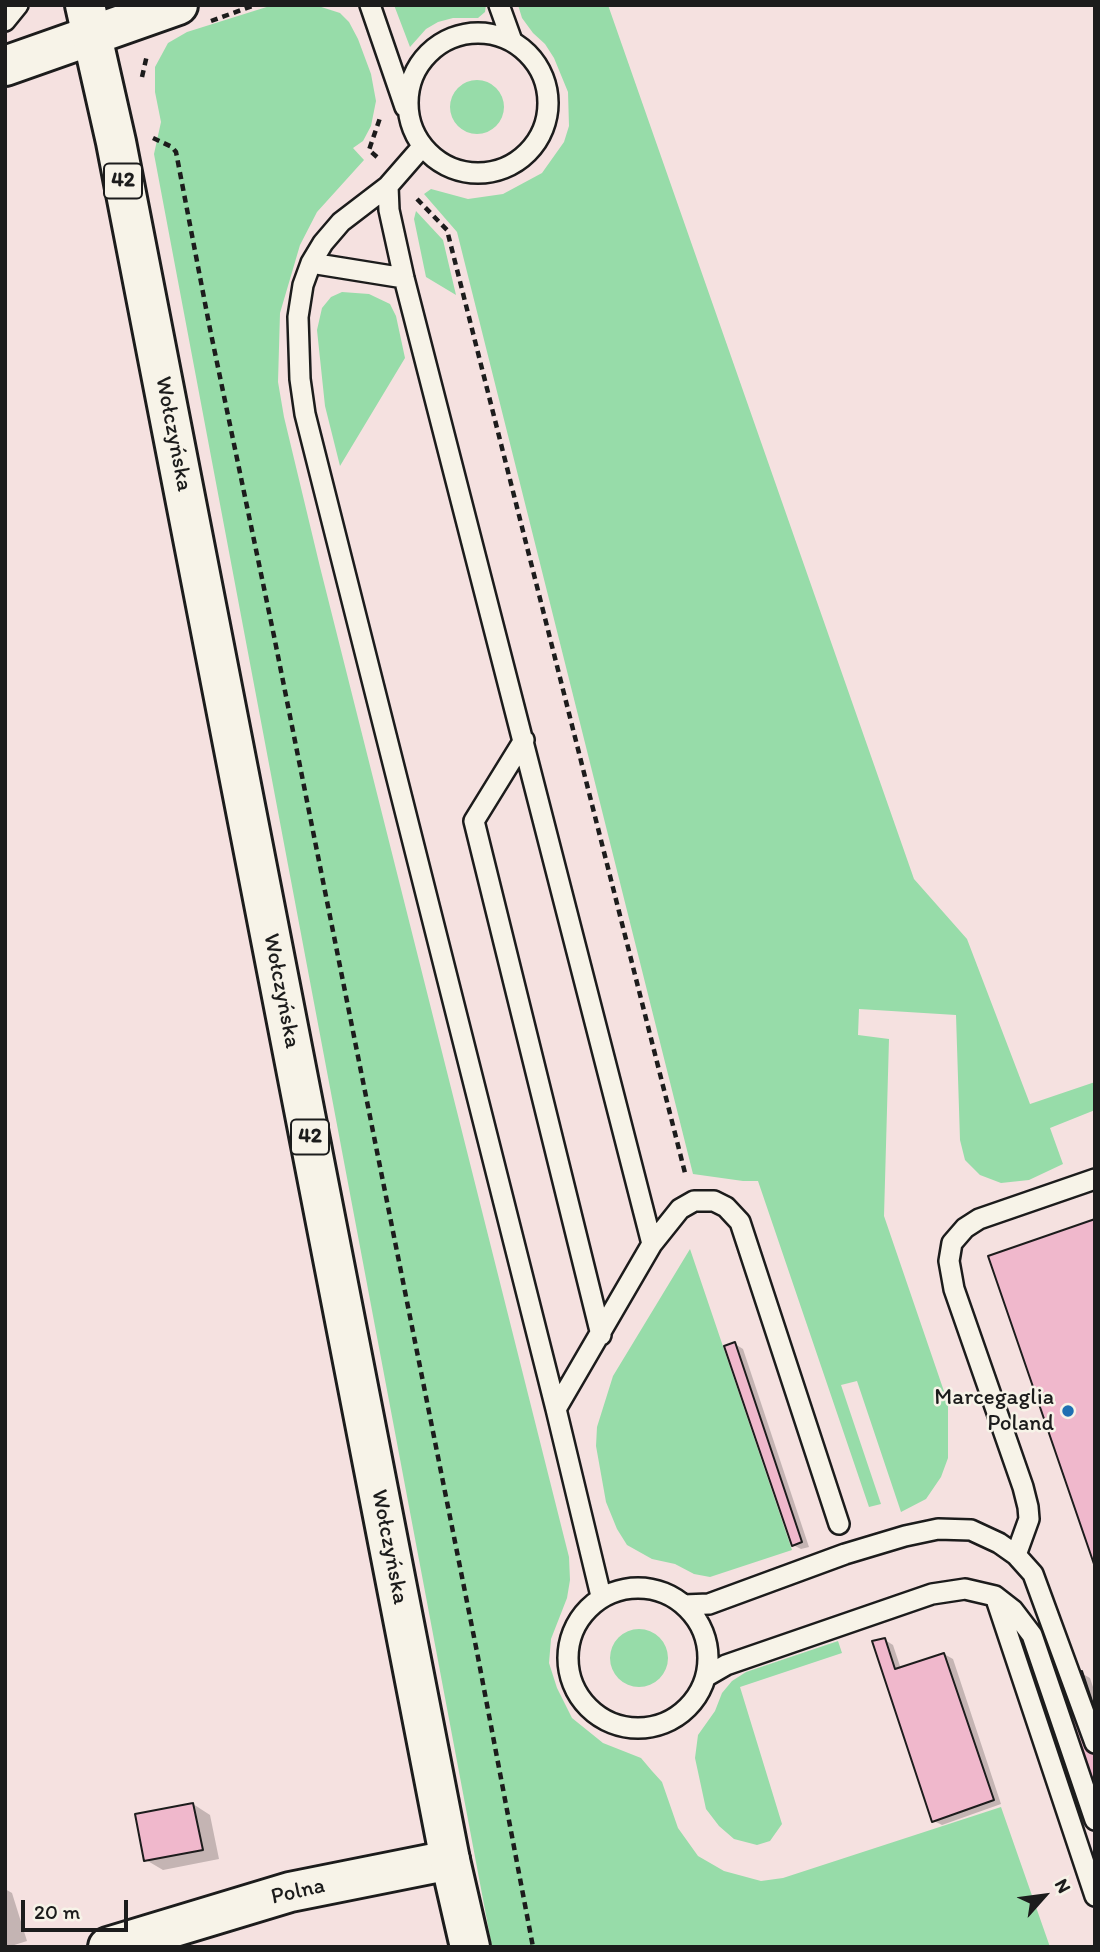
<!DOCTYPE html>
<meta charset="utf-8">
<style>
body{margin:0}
#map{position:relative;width:1100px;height:1952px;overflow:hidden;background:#f5e1e0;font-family:Itim,sans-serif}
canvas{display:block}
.frame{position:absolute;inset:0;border:7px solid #1c1c1c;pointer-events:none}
.north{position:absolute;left:1009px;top:1861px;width:70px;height:70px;-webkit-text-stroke:5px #f7f3e8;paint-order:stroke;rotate:62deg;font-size:19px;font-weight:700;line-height:28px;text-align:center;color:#1c1c1c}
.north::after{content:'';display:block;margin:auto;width:24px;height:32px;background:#1c1c1c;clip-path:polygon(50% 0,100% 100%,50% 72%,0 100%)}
.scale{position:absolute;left:21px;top:1900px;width:107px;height:32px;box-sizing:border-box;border:4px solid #1c1c1c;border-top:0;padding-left:9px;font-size:21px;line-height:24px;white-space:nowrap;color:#1c1c1c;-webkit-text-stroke:5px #f7f3e8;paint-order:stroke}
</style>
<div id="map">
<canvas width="1100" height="1952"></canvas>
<div class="frame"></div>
<div class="north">N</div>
<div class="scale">20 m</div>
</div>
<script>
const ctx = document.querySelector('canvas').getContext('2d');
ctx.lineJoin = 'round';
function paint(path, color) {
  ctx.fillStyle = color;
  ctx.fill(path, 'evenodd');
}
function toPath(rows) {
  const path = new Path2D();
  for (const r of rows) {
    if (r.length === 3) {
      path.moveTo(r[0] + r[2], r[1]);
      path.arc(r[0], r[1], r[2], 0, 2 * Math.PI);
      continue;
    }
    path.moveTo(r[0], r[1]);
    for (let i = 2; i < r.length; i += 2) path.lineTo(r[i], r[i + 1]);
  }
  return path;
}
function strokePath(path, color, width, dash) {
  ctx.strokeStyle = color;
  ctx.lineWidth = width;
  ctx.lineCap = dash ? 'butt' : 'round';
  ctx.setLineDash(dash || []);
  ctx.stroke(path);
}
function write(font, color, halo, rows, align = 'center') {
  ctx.font = font + ' Itim,sans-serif';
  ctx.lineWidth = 5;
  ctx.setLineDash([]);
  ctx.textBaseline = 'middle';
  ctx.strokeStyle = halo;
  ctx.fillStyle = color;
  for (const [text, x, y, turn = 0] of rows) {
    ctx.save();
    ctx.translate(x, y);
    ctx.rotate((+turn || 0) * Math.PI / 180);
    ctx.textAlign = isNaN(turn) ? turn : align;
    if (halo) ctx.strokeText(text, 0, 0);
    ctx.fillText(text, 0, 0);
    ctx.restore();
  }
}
const green = toPath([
 [273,5,315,5,340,13,349,22,358,39,371,74,376,101,371,126,363,141,353,148,364,160,317,212,300,245,280,313,278,382,284,417,320,567,569,1557,570,1580,567,1598,551,1639,549,1663,557,1688,572,1718,603,1743,641,1758,652,1771,662,1782,678,1828,698,1856,724,1871,761,1881,783,1878,1001,1807,1050,1947,492,1947,154,154,161,122,155,92,155,67,168,43,187,32],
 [394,5,486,5,485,12,478,18,453,18,438,22,426,29,410,47],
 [518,5,608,5,914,879,967,939,1030,1104,1095,1082,1095,1110,1050,1128,1063,1164,1029,1180,1001,1183,980,1175,965,1160,960,1140,956,1015,859,1009,858,1035,889,1039,884,1216,948,1403,948,1458,941,1477,926,1499,901,1512,857,1381,841,1385,881,1504,869,1507,758,1181,743,1181,693,1174,457,232,424,194,431,189,468,199,503,194,542,173,564,142,569,126,568,92,554,58,545,44,533,33,522,18],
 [477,107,27],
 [416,211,443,240,456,295,426,277,414,219],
 [342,292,369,294,390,304,396,316,405,358,340,466,325,406,317,330,322,308,331,297],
 [690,1249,792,1550,710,1577,694,1574,675,1564,652,1559,627,1545,617,1529,606,1502,596,1446,597,1427,613,1376],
 [639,1658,29],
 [838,1641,842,1653,740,1687,782,1824,770,1841,757,1845,734,1839,719,1826,706,1809,695,1758,698,1735,715,1711,722,1693,732,1681,746,1672]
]);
const shadow = toPath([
 [735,1344,743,1349,809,1547,801,1549,793,1545],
 [885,1640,893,1645,901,1669,944,1654,953,1659,1001,1804,942,1825,934,1821],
 [1081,1673,1090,1678,1095,1693,1095,1820,1072,1828],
 [193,1804,210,1815,219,1859,163,1870,146,1860],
 [5,1889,12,1893,27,1941,8,1947,5,1947]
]);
const building = toPath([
 [1095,1219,1095,1567,988,1256,1095,1219],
 [735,1342,802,1542,792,1546,724,1346,735,1342],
 [885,1638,895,1669,944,1653,994,1800,932,1822,872,1641,885,1638],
 [1082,1671,1095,1710,1095,1813,1063,1824,1018,1693,1082,1671],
 [193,1803,203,1850,144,1861,135,1814,193,1803]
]);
const path = toPath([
 [211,21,255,5],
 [142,77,147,55],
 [153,138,172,147,176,152,210,329,274,636,477,1652,533,1947],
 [377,157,369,150,380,118],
 [417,199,447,230,686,1177]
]);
const service = toPath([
 [370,5,405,107],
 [499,5,512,41],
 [5,21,18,5],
 [478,103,70],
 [422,147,388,186,341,222,323,243,311,263,303,285,298,317,300,379,305,414,556,1409],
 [388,186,389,210,404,278,652,1244],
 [311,263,404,278],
 [524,740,474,821,601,1335],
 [1016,1555,1029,1519,1028,1507,1023,1487,954,1289,949,1261,952,1243,965,1228,979,1219,1095,1179],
 [638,1658,70],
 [601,1596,556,1409,652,1244,680,1209,694,1201,714,1201,726,1207,740,1222,839,1524],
 [995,1596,1095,1896],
 [684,1605,709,1604,845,1554,905,1536,938,1529,971,1530,999,1543,1016,1555,1033,1574,1095,1743],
 [707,1676,726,1665,932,1594,965,1589,995,1596,1013,1610,1032,1635,1095,1820]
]);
const minor = toPath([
 [5,66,178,5],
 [108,1947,290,1892,450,1860]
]);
const primary = toPath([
 [85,5,116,142,450,1860,470,1947]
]);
const markers = [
 [1068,1411,7,"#1f6fb2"]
];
const shields = [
 [123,181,38],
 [310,1137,38]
];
const shieldNames = [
 ["42",123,181],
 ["42",310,1137]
];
const streetNames = [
 ["Wołczyńska",173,434,79],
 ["Wołczyńska",281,991,79],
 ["Wołczyńska",389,1547,79],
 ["Polna",298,1892,-13]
];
const poiNames = [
 ["Marcegaglia",1054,1398],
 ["Poland",1054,1424]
];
paint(green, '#97dca9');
paint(shadow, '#0003');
paint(building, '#f0b8cc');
strokePath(building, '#1c1c1c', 2);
strokePath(service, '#1c1c1c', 24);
strokePath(minor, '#1c1c1c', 44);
strokePath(primary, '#1c1c1c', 44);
strokePath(path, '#1c1c1c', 4.5, [7, 5]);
strokePath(service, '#f7f3e8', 19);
strokePath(minor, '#f7f3e8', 38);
strokePath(primary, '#f7f3e8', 38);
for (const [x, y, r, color] of markers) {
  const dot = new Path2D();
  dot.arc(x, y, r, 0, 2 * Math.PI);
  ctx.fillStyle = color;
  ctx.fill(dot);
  strokePath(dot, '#f7f3e8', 2.5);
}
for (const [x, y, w] of shields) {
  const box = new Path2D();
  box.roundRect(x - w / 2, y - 17.5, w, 35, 5);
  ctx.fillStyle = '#f7f3e8';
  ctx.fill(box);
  strokePath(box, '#1c1c1c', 2);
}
write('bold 21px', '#1c1c1c', null, shieldNames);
write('23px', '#1c1c1c', '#f7f3e8', streetNames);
write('23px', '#1c1c1c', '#f7f3e8', poiNames, 'right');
</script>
